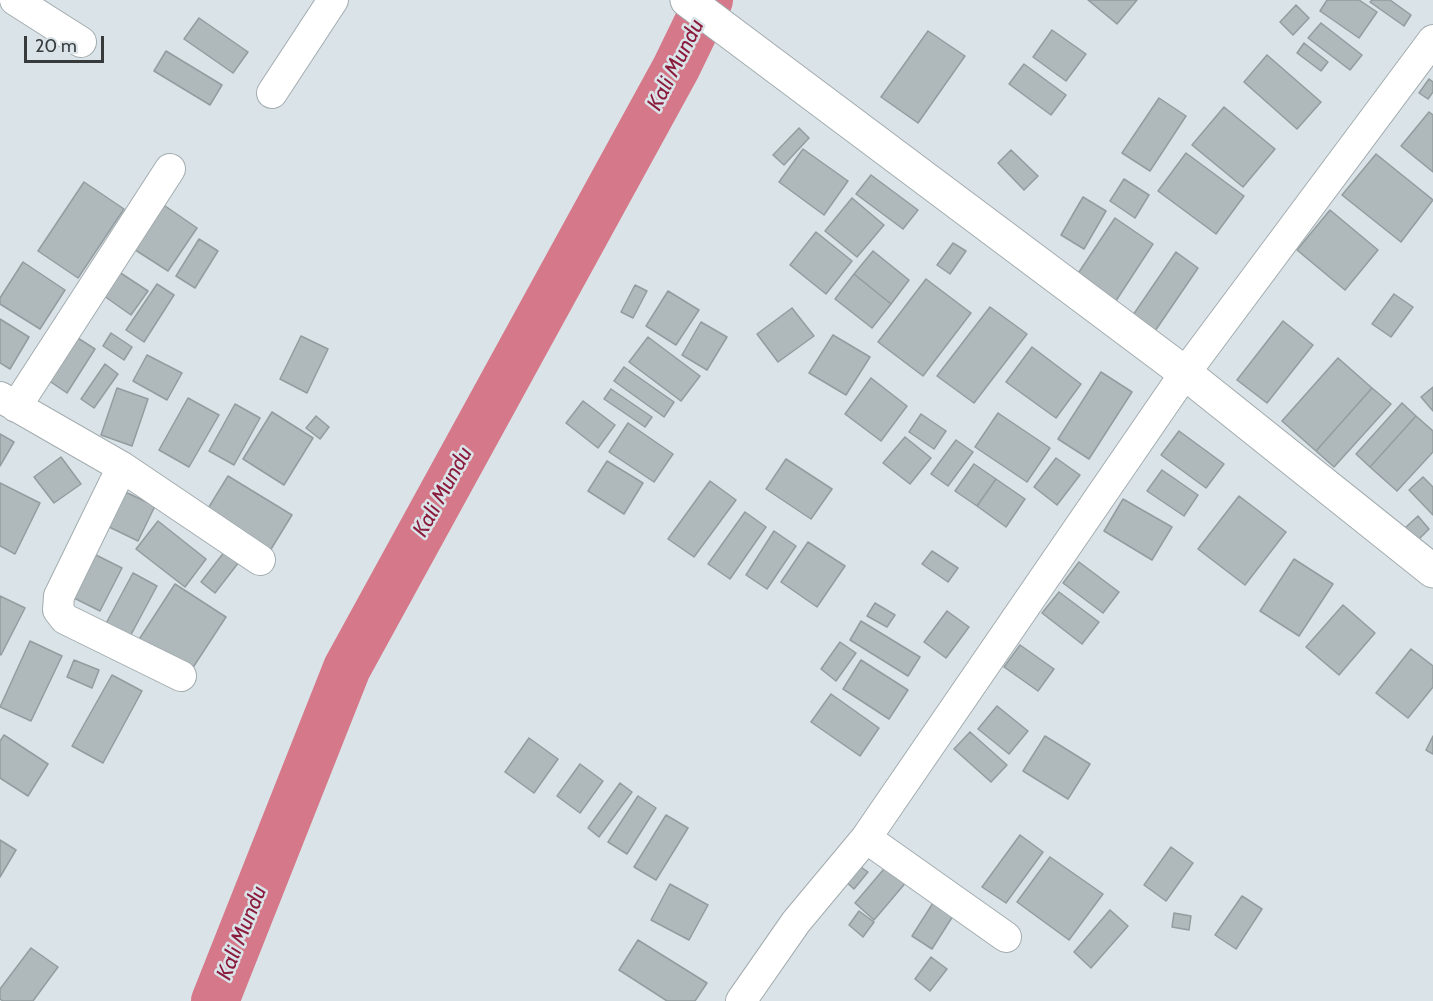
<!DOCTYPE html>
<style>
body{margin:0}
#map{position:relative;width:1433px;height:1001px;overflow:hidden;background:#dae3e7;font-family:Cabin,sans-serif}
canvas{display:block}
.scale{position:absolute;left:24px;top:36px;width:80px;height:27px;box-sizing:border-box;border:3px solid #373b3c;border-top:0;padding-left:8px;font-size:18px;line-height:21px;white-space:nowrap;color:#373b3c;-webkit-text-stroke:4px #dae3e7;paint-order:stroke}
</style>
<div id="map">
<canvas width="1433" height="1001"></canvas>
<div class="scale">20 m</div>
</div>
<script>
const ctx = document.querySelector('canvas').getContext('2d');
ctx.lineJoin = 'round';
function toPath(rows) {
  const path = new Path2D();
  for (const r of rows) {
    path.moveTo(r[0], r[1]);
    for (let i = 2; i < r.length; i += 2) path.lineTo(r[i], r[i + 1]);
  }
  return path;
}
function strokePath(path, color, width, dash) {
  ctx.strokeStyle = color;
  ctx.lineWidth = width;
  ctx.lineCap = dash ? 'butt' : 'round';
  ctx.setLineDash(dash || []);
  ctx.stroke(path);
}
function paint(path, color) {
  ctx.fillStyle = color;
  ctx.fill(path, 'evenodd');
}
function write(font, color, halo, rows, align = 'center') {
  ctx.font = font + ' Cabin,sans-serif';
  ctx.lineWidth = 5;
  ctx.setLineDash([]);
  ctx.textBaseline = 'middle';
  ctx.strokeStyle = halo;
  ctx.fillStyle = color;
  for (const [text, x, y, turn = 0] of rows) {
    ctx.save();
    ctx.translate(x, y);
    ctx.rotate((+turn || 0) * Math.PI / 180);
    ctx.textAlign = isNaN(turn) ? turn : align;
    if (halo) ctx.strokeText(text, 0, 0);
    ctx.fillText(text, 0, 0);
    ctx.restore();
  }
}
const river = toPath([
 [215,1001,347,668,676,68,709,0]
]);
const building = toPath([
 [1088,0,1137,0,1117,24,1088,0],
 [1327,0,1359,0,1377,12,1359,38,1320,11,1327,0],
 [1372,0,1390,0,1411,15,1404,26,1370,2,1372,0],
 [1296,5,1309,18,1293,35,1280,22,1296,5],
 [199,18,248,52,233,73,184,39,199,18],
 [1321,23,1362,55,1350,70,1308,38,1321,23],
 [1052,30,1086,54,1066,81,1033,57,1052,30],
 [928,31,965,56,918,123,881,97,928,31],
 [1304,43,1328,62,1321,71,1297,53,1304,43],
 [166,51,222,85,210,105,154,71,166,51],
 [1267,55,1321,102,1297,129,1244,82,1267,55],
 [1024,64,1066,95,1051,115,1009,84,1024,64],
 [1429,79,1433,82,1433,92,1428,99,1419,93,1429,79],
 [1159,98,1186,116,1150,171,1122,153,1159,98],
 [1224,107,1275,149,1243,187,1192,145,1224,107],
 [1429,112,1433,115,1433,172,1401,146,1429,112],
 [799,128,809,138,784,165,773,155,799,128],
 [803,149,848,181,824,215,779,182,803,149],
 [1011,150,1038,176,1024,190,998,163,1011,150],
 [1186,153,1244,196,1216,234,1158,191,1186,153],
 [1376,154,1433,200,1401,242,1342,195,1376,154],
 [871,175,918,210,903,229,856,194,871,175],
 [1124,179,1149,195,1135,218,1110,201,1124,179],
 [84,182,124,209,78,278,38,251,84,182],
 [1083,197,1106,211,1084,249,1061,235,1083,197],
 [852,198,884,225,857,257,825,231,852,198],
 [155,199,197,228,168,271,126,244,155,199],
 [1330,210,1378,250,1345,290,1297,250,1330,210],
 [1115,218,1153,244,1110,310,1071,284,1115,218],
 [816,232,852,261,826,294,790,265,816,232],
 [199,239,218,251,195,288,176,276,199,239],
 [953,243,966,251,950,274,937,265,953,243],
 [873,251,909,280,891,304,854,274,873,251],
 [1176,252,1198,268,1151,337,1129,321,1176,252],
 [23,262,65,290,40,329,0,304,0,298,23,262],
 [113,268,148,291,131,315,97,291,113,268],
 [854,274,891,304,872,328,835,299,854,274],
 [926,279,971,313,923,376,878,342,926,279],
 [157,284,174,295,144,342,126,330,157,284],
 [635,285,647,291,633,318,621,312,635,285],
 [668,291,699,310,676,345,646,326,668,291],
 [1394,294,1413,307,1391,337,1372,324,1394,294],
 [990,307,1027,334,974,403,937,376,990,307],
 [792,308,814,336,778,362,757,334,792,308],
 [0,319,29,337,10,369,0,363,0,319],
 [1283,321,1313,345,1267,403,1237,380,1283,321],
 [701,322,727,337,707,370,682,355,701,322],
 [70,333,95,349,67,393,42,376,70,333],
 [111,333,132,347,124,360,103,346,111,333],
 [833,335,870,357,846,395,809,373,833,335],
 [301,336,328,349,307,393,280,379,301,336],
 [648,337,700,376,681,401,629,362,648,337],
 [1032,347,1081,384,1056,418,1006,382,1032,347],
 [147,355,182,373,167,400,133,381,147,355],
 [1338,358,1372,388,1316,451,1282,421,1338,358],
 [105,364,118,374,94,408,81,399,105,364],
 [624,367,674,402,664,417,614,381,624,367],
 [1101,372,1132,392,1089,459,1058,439,1101,372],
 [871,378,907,406,881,441,845,414,871,378],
 [1433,387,1433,411,1421,397,1433,387],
 [117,388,148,399,132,446,101,435,117,388],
 [1372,388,1391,404,1334,467,1316,451,1372,388],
 [611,389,652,417,645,427,604,399,611,389],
 [188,398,219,415,189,467,159,450,188,398],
 [583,401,615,425,598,448,566,423,583,401],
 [1402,403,1416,416,1370,467,1356,454,1402,403],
 [235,404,260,418,234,465,209,451,235,404],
 [272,412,313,438,284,485,243,459,272,412],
 [998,413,1050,448,1027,482,975,447,998,413],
 [921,414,946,431,934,449,909,432,921,414],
 [316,416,329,427,320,439,306,428,316,416],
 [1416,416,1433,431,1433,452,1397,491,1370,467,1416,416],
 [628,423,673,454,654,482,609,452,628,423],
 [1179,431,1224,464,1206,488,1161,455,1179,431],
 [0,434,14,442,0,466,0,434],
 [905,437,931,458,910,484,883,463,905,437],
 [956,440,973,452,948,486,931,474,956,440],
 [61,457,81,484,54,503,34,477,61,457],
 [1056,458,1080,475,1057,505,1034,487,1056,458],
 [786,459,832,489,811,519,766,489,786,459],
 [607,461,643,483,624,514,588,491,607,461],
 [974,464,996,479,977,506,955,491,974,464],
 [1162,470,1198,495,1184,516,1147,491,1162,470],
 [228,476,292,515,268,554,204,515,228,476],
 [1423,477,1433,487,1433,515,1409,490,1423,477],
 [996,479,1025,499,1006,527,977,506,996,479],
 [710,481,736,500,694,557,668,539,710,481],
 [0,483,40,503,15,554,0,546,0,483],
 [117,488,155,506,138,541,101,523,117,488],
 [1239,496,1286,532,1245,585,1198,549,1239,496],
 [1123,499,1172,527,1152,560,1104,531,1123,499],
 [745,512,766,527,730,579,708,564,745,512],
 [1418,516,1429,529,1417,541,1405,528,1418,516],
 [158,521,206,559,185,587,136,549,158,521],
 [774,531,796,546,767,589,746,575,774,531],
 [808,542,845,566,817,607,781,582,808,542],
 [225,551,239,562,215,593,201,582,225,551],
 [932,551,958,568,948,582,922,564,932,551],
 [92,553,122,568,100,611,70,596,92,553],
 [1294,559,1333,584,1299,636,1260,611,1294,559],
 [1079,562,1119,592,1103,613,1063,583,1079,562],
 [133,573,157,586,126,644,102,631,133,573],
 [175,584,226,617,188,675,138,641,175,584],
 [1059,592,1099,622,1082,644,1042,613,1059,592],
 [0,596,25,608,1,655,0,654,0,596],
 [875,603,895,615,887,627,867,616,875,603],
 [1343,605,1375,633,1339,675,1306,647,1343,605],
 [947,611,969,627,946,658,924,642,947,611],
 [861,621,920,657,908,676,850,640,861,621],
 [30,641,62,656,31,721,0,707,30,641],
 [840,642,856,653,836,681,821,669,840,642],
 [1020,645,1054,669,1038,691,1004,667,1020,645],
 [1411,649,1433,666,1433,687,1408,718,1376,693,1411,649],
 [74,660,99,670,92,688,67,677,74,660],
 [861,660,908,690,889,719,843,689,861,660],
 [112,675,142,691,103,763,72,746,112,675],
 [831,694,879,728,860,756,811,722,831,694],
 [997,706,1028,731,1009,754,978,729,997,706],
 [970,732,1007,765,991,782,954,749,970,732],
 [4,735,48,764,28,796,0,778,0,741,4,735],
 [1045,736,1090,764,1068,799,1023,771,1045,736],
 [1433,736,1433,754,1426,750,1433,736],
 [529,738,558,759,534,793,505,772,529,738],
 [580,764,603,781,580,813,557,796,580,764],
 [620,783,632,792,599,837,588,828,620,783],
 [638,796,656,808,627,854,608,842,638,796],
 [666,815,688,828,656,880,634,867,666,815],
 [1020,835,1043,852,1006,903,982,887,1020,835],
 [0,840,16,850,0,877,0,840],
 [1171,847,1193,863,1166,901,1144,885,1171,847],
 [1050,857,1103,894,1069,940,1017,902,1050,857],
 [889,863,908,880,874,920,855,903,889,863],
 [858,865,868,872,854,889,845,881,858,865],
 [670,884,708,905,689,940,651,920,670,884],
 [938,895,958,908,932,949,912,936,938,895],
 [1242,896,1262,909,1236,949,1215,935,1242,896],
 [1110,910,1128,926,1091,968,1074,952,1110,910],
 [859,911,874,922,863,937,849,925,859,911],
 [1174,913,1191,916,1189,930,1172,927,1174,913],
 [638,940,707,983,695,1001,667,1001,619,970,638,940],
 [31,948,58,967,33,1001,3,1001,0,999,0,989,31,948],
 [931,957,947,969,930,991,915,979,931,957]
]);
const minor = toPath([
 [15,0,81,42],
 [272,93,333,0],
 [0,397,122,467,260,560],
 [16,407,170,169],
 [122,467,59,596,58,610,65,619,181,676],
 [866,838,1006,937],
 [741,1001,796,922,866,838,1185,373,1433,40]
]);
const tertiary = toPath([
 [687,0,1185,373,1433,571]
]);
const waterNames = [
 ["Kali Mundu",676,65,-63],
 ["Kali Mundu",443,492,-61],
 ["Kali Mundu",242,933,-68]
];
strokePath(river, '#d57889', 48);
paint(building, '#afb8bb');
strokePath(building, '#939c9f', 1.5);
strokePath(minor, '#a3acaf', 32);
strokePath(tertiary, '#a3acaf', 35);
strokePath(minor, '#fff', 30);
strokePath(tertiary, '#fff', 33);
write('italic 22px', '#8a1b3c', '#dae3e7', waterNames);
</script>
